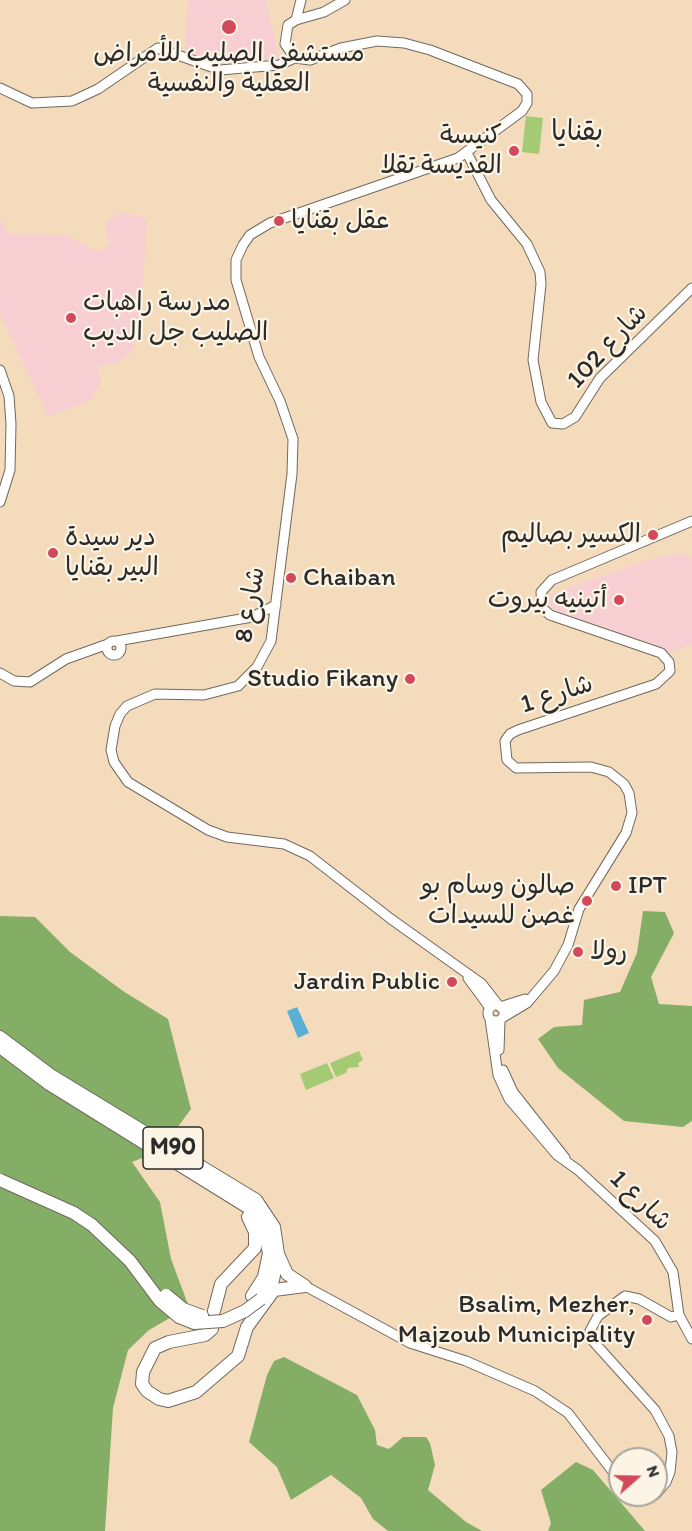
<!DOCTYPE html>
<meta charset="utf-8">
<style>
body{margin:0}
#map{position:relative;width:692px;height:1531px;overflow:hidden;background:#f3dbbc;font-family:Itim,sans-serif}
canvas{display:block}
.north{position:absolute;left:608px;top:1447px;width:60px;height:60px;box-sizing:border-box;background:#fcf5e5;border:2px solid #a8a49b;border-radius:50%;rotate:70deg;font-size:16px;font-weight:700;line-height:24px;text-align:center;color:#2b2b2b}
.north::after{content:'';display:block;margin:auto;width:21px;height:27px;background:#d1495b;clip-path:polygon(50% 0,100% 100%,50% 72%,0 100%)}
</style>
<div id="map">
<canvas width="692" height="1531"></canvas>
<div class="north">N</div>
</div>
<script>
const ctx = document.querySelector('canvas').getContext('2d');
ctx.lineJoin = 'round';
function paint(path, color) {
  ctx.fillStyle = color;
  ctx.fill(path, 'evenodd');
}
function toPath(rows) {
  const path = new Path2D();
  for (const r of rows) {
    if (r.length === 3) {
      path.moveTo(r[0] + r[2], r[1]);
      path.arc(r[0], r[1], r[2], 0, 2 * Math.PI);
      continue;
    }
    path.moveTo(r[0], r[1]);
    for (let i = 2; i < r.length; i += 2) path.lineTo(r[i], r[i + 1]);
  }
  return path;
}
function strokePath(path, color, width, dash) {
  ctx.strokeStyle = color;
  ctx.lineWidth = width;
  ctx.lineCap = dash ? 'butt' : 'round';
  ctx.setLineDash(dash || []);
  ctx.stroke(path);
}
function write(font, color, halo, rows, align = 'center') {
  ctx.font = font + ' Itim,"Playpen Sans Arabic",sans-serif';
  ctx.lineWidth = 4.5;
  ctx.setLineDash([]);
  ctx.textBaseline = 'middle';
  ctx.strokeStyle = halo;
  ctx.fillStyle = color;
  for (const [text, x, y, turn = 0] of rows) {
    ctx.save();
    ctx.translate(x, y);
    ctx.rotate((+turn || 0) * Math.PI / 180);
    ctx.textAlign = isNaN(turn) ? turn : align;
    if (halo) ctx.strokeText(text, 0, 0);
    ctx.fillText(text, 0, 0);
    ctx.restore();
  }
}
const built = toPath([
 [188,0,266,0,280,62,207,69,185,49],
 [119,213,144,217,147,225,140,323,132,351,119,363,97,366,101,380,93,399,48,416,0,314,0,219,9,234,67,235,97,252,109,244,105,224],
 [681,553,692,558,692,645,669,653,565,616,548,605,545,596,647,560]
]);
const green = toPath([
 [526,116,543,118,539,154,522,152],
 [359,1051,363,1060,358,1063,359,1067,348,1068,346,1073,336,1077,330,1063],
 [327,1063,334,1078,306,1090,300,1074]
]);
const forest = toPath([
 [643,911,665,912,674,933,651,977,659,1004,692,1006,692,1121,683,1127,624,1121,558,1068,538,1039,554,1027,582,1025,584,1000,620,992,637,953],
 [0,916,35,917,70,952,123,991,168,1019,191,1109,160,1151,132,1162,160,1202,171,1259,189,1307,149,1330,128,1350,113,1408,105,1531,0,1531],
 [284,1357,357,1395,375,1430,377,1445,389,1449,403,1437,426,1437,430,1443,435,1465,428,1490,466,1522,482,1531,388,1531,373,1519,361,1498,331,1475,291,1500,277,1467,249,1442,267,1375,274,1361],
 [576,1462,593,1470,645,1531,548,1531,551,1523,541,1490]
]);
const water = toPath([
 [297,1007,309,1033,298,1038,287,1011]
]);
const secondary = toPath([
 [345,0,324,12,296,20,288,25,285,44,295,58,310,60,341,48,377,41,404,43,430,50,518,84,527,94,527,103,522,111,458,158,270,223,250,235,243,245,236,260,236,280,259,357,280,401,293,439,292,474,271,641,257,667,238,686,204,695,155,694,127,706,120,714,115,726,111,750,114,762,128,782,208,830,227,837,284,844,310,856,391,919,482,984,499,1006],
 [296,20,301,0],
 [0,88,32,103,72,101,98,89,158,48,220,70,279,65,295,58],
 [467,153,491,200,527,244,540,272,541,284,533,360,541,402,552,423,563,424,575,417,600,378,692,288],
 [0,370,9,396,11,424,10,470,0,502],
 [114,648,7],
 [117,641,252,617,276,605],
 [0,673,14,681,30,682,66,659,108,644],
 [468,978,490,1008],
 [496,1013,8],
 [500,1007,525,999],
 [502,1018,527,1003,554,971,568,945,579,909,626,833,632,813,629,793,624,784,609,772,591,767,516,768,507,760,505,741,510,734,518,730,656,684,670,671,669,662,661,653,550,615,542,608,541,592,552,580,692,521],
 [490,1019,498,1075,509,1099,557,1155,578,1170,655,1241,673,1272,679,1315,692,1339],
 [499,1050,500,1020],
 [503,1070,513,1092,565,1158],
 [305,1286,410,1343,466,1361,535,1391,568,1413,620,1481],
 [656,1494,666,1482,670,1472,672,1452,669,1436,655,1410,592,1340,590,1331,598,1316,625,1296,639,1299,671,1317,679,1315],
 [636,1495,654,1495]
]);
const highway = toPath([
 [0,1037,52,1076,256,1200,274,1227,278,1254,273,1280,261,1299],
 [0,1047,49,1084,249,1208,264,1231,269,1253,264,1277,252,1296],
 [278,1254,287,1274,305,1286],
 [214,1311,221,1284,255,1248,255,1232,248,1217],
 [212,1329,205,1335,169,1342,155,1348,143,1372,142,1384,147,1391,159,1399,168,1401,196,1392,238,1356,247,1327,274,1290,305,1286]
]);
const highwayBridge = toPath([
 [0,1180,74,1213,92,1225,130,1261,160,1301,179,1317,194,1323,223,1321,245,1311,261,1299],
 [166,1295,183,1309,202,1316]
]);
const markers = [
 [229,27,8,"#d1495b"],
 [514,151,6,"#d1495b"],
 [279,221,6,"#d1495b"],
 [71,318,6,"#d1495b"],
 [653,535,6,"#d1495b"],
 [53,553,6,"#d1495b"],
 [291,578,6,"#d1495b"],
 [619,600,6,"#d1495b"],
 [410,679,6,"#d1495b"],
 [616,886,6,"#d1495b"],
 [587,901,6,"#d1495b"],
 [578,952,6,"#d1495b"],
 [452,982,6,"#d1495b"],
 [647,1320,6,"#d1495b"]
];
const shields = [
 [173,1148,60]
];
const shieldNames = [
 ["M90",173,1148]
];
const poiNames = [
 ["مستشفى الصليب للأمراض",229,54,"center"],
 ["العقلية والنفسية",229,84,"center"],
 ["كنيسة",502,136],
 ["القديسة تقلا",502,166],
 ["عقل بقنايا",291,221,"left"],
 ["مدرسة راهبات",83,303,"left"],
 ["الصليب جل الديب",83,333,"left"],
 ["الكسير بصاليم",641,535],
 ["دير سيدة",65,538,"left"],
 ["البير بقنايا",65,568,"left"],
 ["Chaiban",303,578,"left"],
 ["أتينيه بيروت",607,600],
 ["Studio Fikany",398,679],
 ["صالون وسام بو",575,886],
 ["غصن للسيدات",575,916],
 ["IPT",628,886,"left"],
 ["رولا",590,952,"left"],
 ["Jardin Public",440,982],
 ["Bsalim, Mezher,",635,1305],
 ["Majzoub Municipality",635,1335]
];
const streetNames = [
 ["شارع 102",608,347,-47],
 ["شارع 8",251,605,-80],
 ["شارع 1",557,695,-18],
 ["شارع 1",640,1201,44]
];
const quarterNames = [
 ["بقنايا",577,133]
];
paint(built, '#f7cfd2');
paint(green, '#a5ca74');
paint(forest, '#84ae66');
paint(water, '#5baed6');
strokePath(secondary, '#71695e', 11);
strokePath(highway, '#71695e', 14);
strokePath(secondary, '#fff', 9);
strokePath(highway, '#fff', 12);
strokePath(highwayBridge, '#71695e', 14, []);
strokePath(highwayBridge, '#fff', 12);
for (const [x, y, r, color] of markers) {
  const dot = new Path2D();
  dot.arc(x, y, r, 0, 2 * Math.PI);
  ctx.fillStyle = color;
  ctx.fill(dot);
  strokePath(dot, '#fcf5e5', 2);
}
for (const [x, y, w] of shields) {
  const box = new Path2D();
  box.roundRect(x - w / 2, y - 21, w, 42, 4.5);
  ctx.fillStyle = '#fcf5e5';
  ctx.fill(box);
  strokePath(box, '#2b2b2b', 1.5);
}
write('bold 24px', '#2b2b2b', null, shieldNames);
write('26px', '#2b2b2b', '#fcf5e5', poiNames, 'right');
write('26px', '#2b2b2b', '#fcf5e5', streetNames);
write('28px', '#2b2b2b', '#fcf5e5', quarterNames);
</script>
